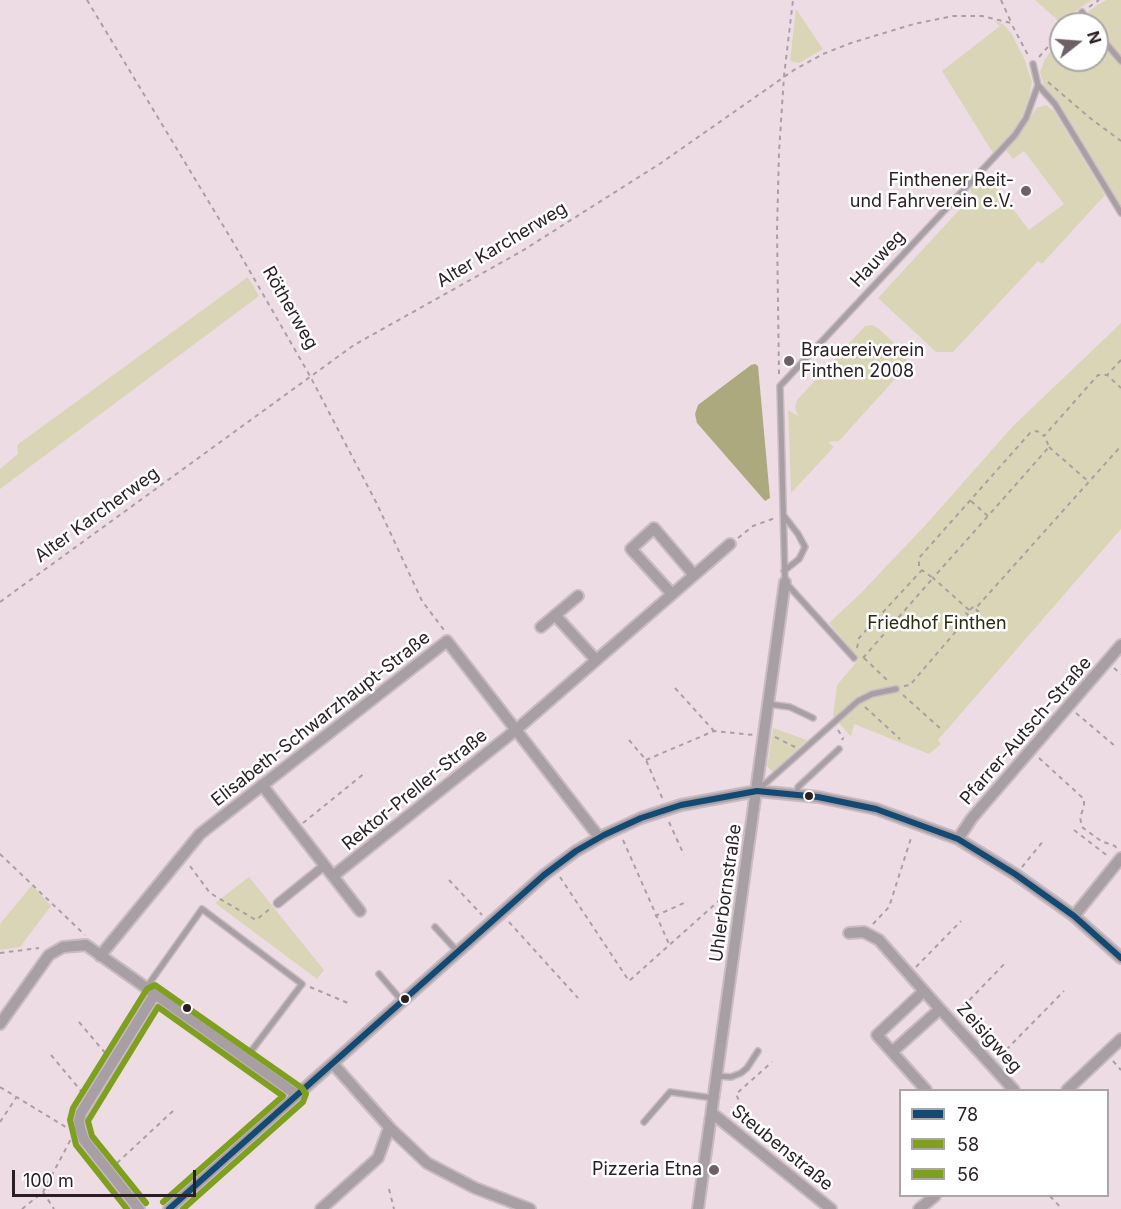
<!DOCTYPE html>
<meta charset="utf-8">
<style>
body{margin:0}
#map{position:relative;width:1121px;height:1209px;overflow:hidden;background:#eedce4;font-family:Inter,sans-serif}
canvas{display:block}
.legend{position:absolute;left:899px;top:1089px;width:210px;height:108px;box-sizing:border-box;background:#fff;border:2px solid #aaa5a7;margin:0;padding:8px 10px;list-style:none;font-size:18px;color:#2a1e24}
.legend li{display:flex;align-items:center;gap:12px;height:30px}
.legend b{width:30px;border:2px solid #aaa5a7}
.north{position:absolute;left:1049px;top:12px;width:60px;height:60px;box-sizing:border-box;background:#fff;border:2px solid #aaa5a7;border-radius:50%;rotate:73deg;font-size:16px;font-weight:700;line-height:24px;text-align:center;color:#2a1e24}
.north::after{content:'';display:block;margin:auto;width:21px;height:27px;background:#6f6067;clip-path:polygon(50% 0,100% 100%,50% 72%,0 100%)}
.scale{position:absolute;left:12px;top:1170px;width:184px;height:27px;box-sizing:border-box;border:3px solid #2a1e24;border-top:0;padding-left:8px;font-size:18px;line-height:21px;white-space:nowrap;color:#2a1e24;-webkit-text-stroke:4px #fff;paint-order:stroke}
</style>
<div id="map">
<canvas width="1121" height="1209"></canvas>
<ul class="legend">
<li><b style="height:8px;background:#124a73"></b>78</li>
<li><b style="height:8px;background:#7fa01f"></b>58</li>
<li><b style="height:8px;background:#7fa01f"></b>56</li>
</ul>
<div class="north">N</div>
<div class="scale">100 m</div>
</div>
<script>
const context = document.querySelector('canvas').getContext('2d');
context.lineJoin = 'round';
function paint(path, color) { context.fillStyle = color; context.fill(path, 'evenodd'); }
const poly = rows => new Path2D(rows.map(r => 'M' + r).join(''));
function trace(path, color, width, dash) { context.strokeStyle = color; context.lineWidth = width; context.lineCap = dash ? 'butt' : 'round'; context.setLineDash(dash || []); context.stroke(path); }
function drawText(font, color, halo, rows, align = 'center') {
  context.font = font + ' Inter,sans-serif'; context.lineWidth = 5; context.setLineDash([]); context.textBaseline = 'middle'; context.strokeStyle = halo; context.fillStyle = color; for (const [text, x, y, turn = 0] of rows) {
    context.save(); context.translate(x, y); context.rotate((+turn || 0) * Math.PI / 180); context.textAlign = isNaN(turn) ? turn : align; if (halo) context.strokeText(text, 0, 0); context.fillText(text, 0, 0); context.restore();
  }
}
paint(poly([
 [1035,0,1092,0,1074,12,1062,24],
 [1107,0,1121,0,1121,206,1060,104,1044,85,1040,73,1044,61,1061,36,1061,60,1097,60,1097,24,1074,24,1097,5],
 [796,9,823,49,799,63,790,61],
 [993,20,1003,24,1011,33,1024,58,1032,82,1029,98,1022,116,1011,134,993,153,942,71,1000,26],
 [1046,105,1054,111,1105,195,1042,264,1038,261,953,352,936,352,878,298,973,195,970,190,974,185,989,178,1029,230,1064,204,1024,151,1013,159,1006,150,1023,130,1036,108],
 [248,277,259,296,0,489,0,469,18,454,17,445],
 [1121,323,1121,529,938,740,941,744,929,754,854,724,851,737,833,716,837,685,859,659,829,623,862,592,930,520,1013,426],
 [872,325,878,328,906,354,907,362,905,368,839,441,828,442,834,447,791,493,788,410,798,416,795,408,797,400,865,326],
 [773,728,807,740,773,772,767,766],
 [249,877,324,970,317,979,215,903],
 [32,885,51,906,20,947,0,950,0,924]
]), '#dbd5b7');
paint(poly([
 [755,364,758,366,770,498,765,501,697,423,695,414,698,405,751,365]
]), '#aca97f');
const service = poly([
 [1082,12,1090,24],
 [1097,33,1121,61],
 [1038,85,1055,104,1121,213],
 [784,516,798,534,805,547,799,559,784,571],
 [854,658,785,582,780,386,1015,135,1026,118,1038,85,1033,64],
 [768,704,790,707,813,718],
 [758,790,858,701,872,694,896,689],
 [797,795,798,787,839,749],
 [435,927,457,951],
 [379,974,402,1001],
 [146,988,202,909,302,984,246,1058],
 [717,1076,731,1077,741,1073,747,1068,758,1051],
 [644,1122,670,1092,713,1098]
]);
const pedestrian = poly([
 [278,903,325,865]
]);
const minor = poly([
 [672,594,631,549,654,528,694,575],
 [555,615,596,660],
 [541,627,578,596],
 [262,785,360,911],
 [958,839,972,818,1121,645],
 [333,876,517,729,730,544],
 [1074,916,1121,858],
 [849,933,864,932,879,940,924,991],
 [100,956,200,834,447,641,599,837],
 [940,1009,1014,1090],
 [0,1024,49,955,63,947,86,945,297,1095],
 [892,1052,940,1009,924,991,877,1035,892,1052,926,1090],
 [334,1065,391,1129,427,1163,475,1188,530,1209],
 [1067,1090,1121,1039],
 [712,1113,831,1209],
 [139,1209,84,1140,80,1128,79,1121,81,1113,155,994],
 [169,1209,544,875,576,851,604,835,641,818,681,805,757,791,818,797,876,809,958,839,1015,874,1074,916,1121,958],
 [321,1209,378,1158,389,1128],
 [698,1209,785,582],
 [919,1209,935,1196]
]);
trace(service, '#c9bbc1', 8);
trace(pedestrian, '#c9bbc1', 11);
trace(minor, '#c9bbc1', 14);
trace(poly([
 [87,0,233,242,310,376,377,504,422,601,444,630],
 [1001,0,1011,22],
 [1089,7,1099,0],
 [1068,24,1075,18],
 [1039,57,1061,32],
 [1048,82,1090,118,1121,141],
 [1121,360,1107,375,1121,388],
 [779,374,777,231,779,152,784,76,793,0],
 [1049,447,1089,482],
 [971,501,988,516,1049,447,1045,437],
 [738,538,753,526,775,518],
 [0,602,354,345,522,251,661,163,794,70,823,54,851,43,914,24,953,16,982,16,1011,23,1029,57],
 [969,610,933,578,988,516],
 [969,616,966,613,973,607,974,608],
 [857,648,859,638,922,570,919,566,919,558,1030,433,1037,431,1044,436,1098,375,1107,375],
 [863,658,933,578,922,570],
 [864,658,888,681],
 [1114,668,1121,674],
 [904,686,910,685,969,616,972,618,978,611,975,609,1121,446],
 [675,688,714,731],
 [903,695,941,729],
 [865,707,900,739],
 [1076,713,1115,746],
 [838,730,843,738,842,740],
 [775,737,795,747],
 [629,740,646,760,663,800],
 [1039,758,1084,799,1084,807,1080,817,1082,827,1101,841,1115,846,1117,849],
 [646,760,714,731,754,735],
 [669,822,684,855],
 [303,823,366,772],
 [1074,830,1109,857],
 [623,840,669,944],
 [0,854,85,935],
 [190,866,210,893,256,920,271,908],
 [1022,867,1044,840],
 [560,877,629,981,731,890],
 [449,880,482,915],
 [655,916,684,903],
 [509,922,578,998],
 [873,924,889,907,912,835],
 [0,953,39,948],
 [916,967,961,921],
 [310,987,348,1003],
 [957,1013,1007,961],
 [79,1022,106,1054],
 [51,1055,82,1092],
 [1000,1056,1064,991],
 [1113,1061,1121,1070],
 [0,1087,69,1129],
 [742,1108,736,1094,772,1062],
 [0,1122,16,1098],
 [117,1163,174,1110],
 [389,1189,394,1209],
 [43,1192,54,1209],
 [1050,1196,1062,1209],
 [22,1209,43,1192,71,1139]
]), '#a8a0a3', 2, [4.5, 4.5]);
trace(service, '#a79fa3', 5);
trace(pedestrian, '#a79fa3', 8);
trace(minor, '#a79fa3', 10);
trace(poly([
 [169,1209,544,875,576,851,604,835,641,818,681,805,757,791,818,797,876,809,958,839,1015,874,1074,916,1121,958]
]), '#124a73', 6);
trace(poly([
 [146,1203,92,1136,88,1121,158,1007,283,1096,163,1202]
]), '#7fa01f', 6);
trace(poly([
 [127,1209,76,1145,70,1120,73,1108,147,989,155,985,302,1088,306,1094,303,1102,183,1209]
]), '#7fa01f', 6);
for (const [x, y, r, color] of [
 [1026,191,6,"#6f6067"],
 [789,361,6,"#6f6067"],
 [809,796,5,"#2a1e24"],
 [405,999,5,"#2a1e24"],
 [187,1008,5,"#2a1e24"],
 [714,1170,6,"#6f6067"]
]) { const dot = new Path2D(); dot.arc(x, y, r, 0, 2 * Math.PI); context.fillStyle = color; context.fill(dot); trace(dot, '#fff', 2); }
drawText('18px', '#2a1e24', '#fff', [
 ["Finthener Reit-",1014,181],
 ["und Fahrverein e.V.",1014,202],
 ["Brauereiverein",801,351,"left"],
 ["Finthen 2008",801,372,"left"],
 ["Pizzeria Etna",702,1170]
], 'right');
drawText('18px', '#2a1e24', '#fff', [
 ["Alter Karcherweg",502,245,-31],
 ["Hauweg",878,259,-47],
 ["Rötherweg",290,308,60],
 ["Alter Karcherweg",97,515,-36],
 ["Elisabeth-Schwarzhaupt-Straße",321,719,-38],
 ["Pfarrer-Autsch-Straße",1026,731,-49],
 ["Rektor-Preller-Straße",415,790,-39],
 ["Uhlerbornstraße",726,893,-82],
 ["Zeisigweg",989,1038,48],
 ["Steubenstraße",782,1148,39]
]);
drawText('18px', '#2b2c0f', '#fff', [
 ["Friedhof Finthen",937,624]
]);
</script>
